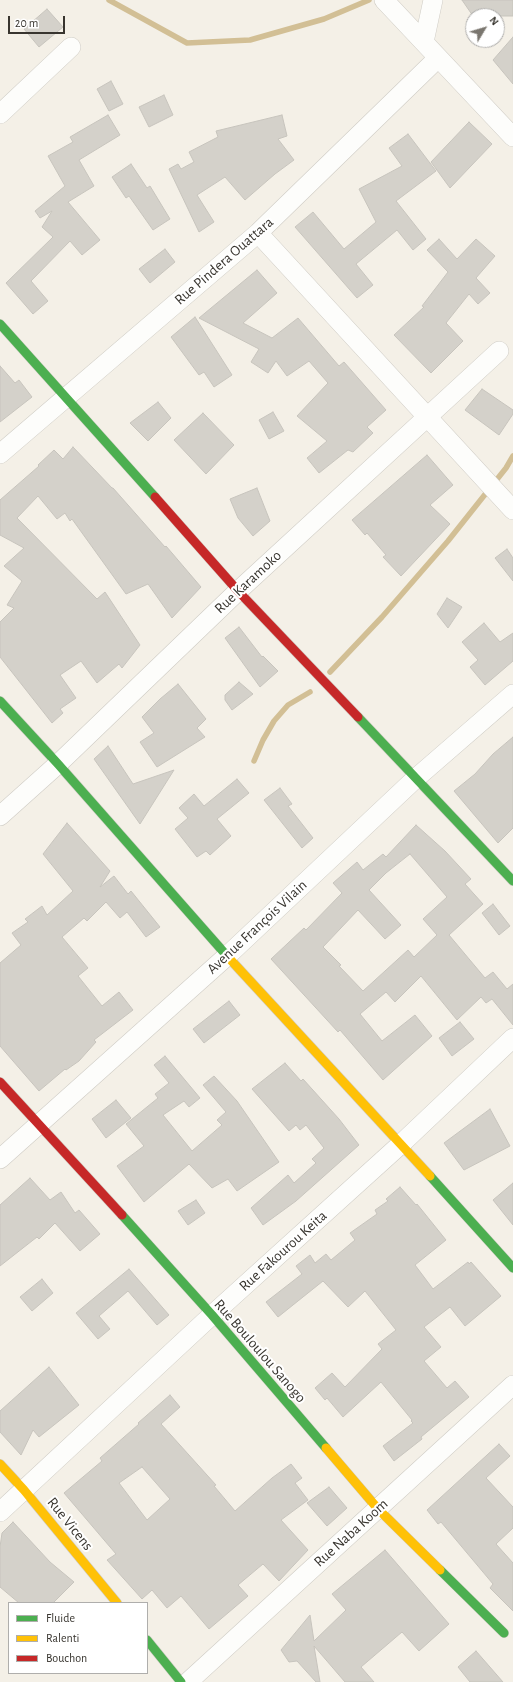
<!DOCTYPE html>
<meta charset="utf-8">
<style>
body{margin:0}
#map{position:relative;width:513px;height:1682px;overflow:hidden;background:#f4f0e7;font-family:"Alegreya Sans",sans-serif}
canvas{display:block}
.legend{position:absolute;left:8px;top:1602px;width:140px;height:72px;box-sizing:border-box;background:#fff;border:1px solid #afaeac;margin:0;padding:5px 7px;list-style:none;font-size:12px;color:#38352f}
.legend li{display:flex;align-items:center;gap:8px;height:20px}
.legend b{width:20px;border:1px solid #afaeac}
.north{position:absolute;left:465px;top:8px;width:40px;height:40px;box-sizing:border-box;background:#fff;border:1px solid #afaeac;border-radius:50%;rotate:52deg;font-size:11px;font-weight:700;line-height:16px;text-align:center;color:#38352f}
.north::after{content:'';display:block;margin:auto;width:14px;height:18px;background:#7a766f;clip-path:polygon(50% 0,100% 100%,50% 72%,0 100%)}
.scale{position:absolute;left:8px;top:16px;width:57px;height:18px;box-sizing:border-box;border:2px solid #38352f;border-top:0;padding-left:5px;font-size:12px;line-height:14px;white-space:nowrap;color:#38352f;-webkit-text-stroke:3px #fff;paint-order:stroke}
</style>
<div id="map">
<canvas width="513" height="1682"></canvas>
<ul class="legend">
<li><b style="height:5px;background:#4caf50"></b>Fluide</li>
<li><b style="height:5px;background:#ffc107"></b>Ralenti</li>
<li><b style="height:5px;background:#c62828"></b>Bouchon</li>
</ul>
<div class="north">N</div>
<div class="scale">20 m</div>
</div>
<script>
const context = document.querySelector('canvas').getContext('2d');
context.lineJoin = 'round';
const poly = rows => new Path2D(rows.map(r => 'M' + r).join(''));
function trace(path, color, width, dash) { context.strokeStyle = color; context.lineWidth = width; context.lineCap = dash ? 'butt' : 'round'; context.setLineDash(dash || []); context.stroke(path); }
function paint(path, color) { context.fillStyle = color; context.fill(path, 'evenodd'); }
function drawText(font, color, halo, rows, align = 'center') {
  context.font = font + ' "Alegreya Sans",sans-serif'; context.lineWidth = 4; context.setLineDash([]); context.textBaseline = 'middle'; context.strokeStyle = halo; context.fillStyle = color; for (const [text, x, y, turn = 0] of rows) {
    context.save(); context.translate(x, y); context.rotate((+turn || 0) * Math.PI / 180); context.textAlign = isNaN(turn) ? turn : align; if (halo) context.strokeText(text, 0, 0); context.fillText(text, 0, 0); context.restore();
  }
}
trace(poly([
 [109,0,187,43,250,40,324,19,369,0],
 [330,672,382,617,448,541,506,468,513,456],
 [254,761,263,740,274,721,288,705,310,692]
]), '#d2bf95', 5.5);
const building = poly([
 [462,0,513,0,513,16,473,16,462,0],
 [47,9,63,27,39,47,24,29,47,9],
 [513,37,513,84,493,60,513,37],
 [111,81,123,104,109,111,97,89,111,81],
 [164,95,173,115,149,127,139,107,164,95],
 [108,115,120,135,79,160,94,186,68,202,100,240,82,255,70,241,31,281,48,301,33,314,6,283,53,237,42,227,52,211,40,218,35,211,65,186,48,156,73,142,70,137,108,115],
 [282,115,287,136,278,139,294,160,275,174,245,200,225,177,197,195,214,222,199,232,169,169,178,164,181,169,194,162,189,152,218,137,216,131,282,115],
 [469,122,492,144,450,188,431,162,469,122],
 [408,134,436,171,396,201,426,239,413,250,397,230,356,264,373,285,357,298,295,227,313,212,344,249,376,222,359,189,402,166,389,148,408,134],
 [131,164,147,188,150,186,170,219,153,230,129,196,126,198,112,177,131,164],
 [439,239,457,259,476,239,495,256,476,278,490,293,478,304,469,294,446,323,463,341,431,373,394,335,424,307,422,306,448,272,427,250,439,239],
 [165,249,175,262,150,283,139,269,165,249],
 [257,270,277,293,243,323,272,338,298,318,339,366,344,362,386,410,367,427,373,433,353,452,348,450,319,473,307,458,327,441,297,416,328,383,309,361,287,376,276,361,268,373,251,362,259,349,199,318,257,270],
 [195,317,232,375,214,387,204,372,199,375,171,337,195,317],
 [0,366,15,383,19,380,32,397,0,422,0,366],
 [482,389,513,410,513,414,499,435,465,410,482,389],
 [158,402,171,418,148,441,130,423,158,402],
 [273,412,284,431,269,439,259,420,273,412],
 [203,413,234,445,206,474,174,440,203,413],
 [73,447,112,488,113,488,165,547,166,546,201,587,172,618,148,584,126,594,72,519,70,521,65,513,57,519,38,496,17,518,97,599,105,592,140,645,122,668,119,664,97,683,81,661,60,675,76,698,60,709,63,713,52,723,0,657,0,622,14,608,7,605,22,581,4,566,24,548,0,535,0,500,39,466,38,465,54,450,63,459,73,447],
 [427,455,453,485,430,505,450,524,401,576,383,557,386,555,367,533,365,535,352,520,427,455],
 [257,488,270,521,253,536,238,518,230,499,257,488],
 [507,549,513,558,513,581,495,558,507,549],
 [447,598,462,607,448,628,437,614,447,598],
 [484,623,500,642,513,633,513,661,485,685,470,667,478,660,462,642,484,623],
 [239,627,262,657,263,656,278,671,260,687,225,638,239,627],
 [239,682,253,694,232,710,225,700,225,695,239,682],
 [178,684,206,719,197,728,205,737,157,767,140,742,154,733,142,717,160,699,178,684],
 [513,737,513,828,498,843,454,791,475,774,493,754,513,737],
 [108,746,133,784,174,770,140,824,94,759,108,746],
 [237,779,249,793,217,819,231,836,210,855,206,851,197,857,175,829,188,818,179,808,194,794,204,806,237,779],
 [280,788,292,804,288,806,313,838,302,848,264,800,280,788],
 [67,823,110,871,100,887,114,876,128,894,131,891,160,927,146,937,127,912,120,918,106,902,87,921,84,918,62,937,88,968,78,976,102,1006,119,992,133,1010,94,1040,96,1042,79,1061,66,1070,65,1069,39,1091,0,1046,0,963,21,945,12,933,28,922,25,919,42,906,47,915,73,891,43,854,67,823],
 [416,825,445,851,471,879,465,884,483,904,449,935,485,978,493,972,507,989,513,984,513,1025,492,999,486,1003,481,997,457,1020,421,976,395,1002,386,992,360,1014,382,1041,415,1015,432,1036,383,1080,340,1030,338,1032,271,959,304,928,306,930,342,893,333,883,357,862,363,870,383,854,386,857,416,825],
 [410,854,447,897,423,919,437,935,414,957,408,950,363,991,339,966,341,965,323,947,358,910,385,939,401,925,369,890,386,873,410,854],
 [493,904,510,926,499,935,482,913,493,904],
 [229,1001,240,1015,204,1043,193,1029,229,1001],
 [460,1022,474,1039,452,1056,439,1038,460,1022],
 [165,1056,200,1098,189,1107,184,1101,163,1115,192,1151,222,1125,217,1120,226,1112,203,1085,214,1076,237,1101,279,1162,237,1191,228,1179,212,1188,189,1164,144,1202,117,1166,144,1146,126,1124,158,1098,155,1094,169,1083,154,1065,165,1056],
 [285,1063,301,1081,303,1079,339,1119,359,1145,296,1201,263,1225,251,1208,288,1175,294,1183,316,1163,312,1159,324,1148,306,1125,300,1130,296,1125,289,1131,252,1089,285,1063],
 [116,1100,131,1118,106,1138,92,1119,116,1100],
 [490,1109,510,1146,464,1170,444,1143,490,1109],
 [30,1178,50,1200,61,1192,75,1213,79,1210,100,1234,80,1251,55,1223,39,1239,37,1237,0,1266,0,1205,30,1178],
 [513,1183,513,1225,493,1200,513,1183],
 [400,1187,416,1205,417,1204,446,1240,415,1265,433,1289,468,1262,469,1264,471,1262,501,1296,465,1326,450,1307,424,1327,441,1347,424,1361,447,1388,455,1381,469,1397,421,1437,422,1439,394,1461,383,1446,413,1423,411,1421,412,1420,381,1382,343,1417,327,1398,325,1400,315,1388,332,1373,345,1387,382,1349,378,1344,396,1330,365,1291,348,1307,323,1281,278,1317,266,1302,302,1274,296,1266,310,1255,315,1263,326,1254,331,1260,355,1240,350,1233,377,1214,375,1210,388,1201,386,1199,400,1187],
 [196,1200,205,1213,188,1225,178,1211,196,1200],
 [129,1269,169,1315,157,1325,128,1291,99,1316,110,1329,98,1339,76,1313,129,1269],
 [42,1279,53,1293,32,1311,20,1297,42,1279],
 [49,1367,79,1405,39,1437,33,1430,21,1455,0,1432,0,1411,49,1367],
 [170,1395,180,1407,161,1424,216,1485,214,1486,235,1511,272,1478,291,1464,302,1478,295,1483,308,1500,281,1520,308,1550,279,1581,263,1564,238,1585,248,1596,209,1629,181,1596,167,1608,152,1590,142,1599,107,1560,116,1554,64,1493,102,1461,100,1458,139,1424,138,1423,170,1395],
 [142,1467,170,1499,147,1520,119,1483,142,1467],
 [499,1444,510,1456,486,1478,513,1507,513,1528,496,1544,513,1563,513,1611,490,1588,493,1584,441,1522,438,1524,427,1510,499,1444],
 [329,1487,347,1508,327,1526,307,1503,329,1487],
 [13,1522,50,1562,74,1582,53,1603,19,1603,0,1587,0,1547,2,1533,13,1522],
 [385,1550,449,1624,419,1651,402,1632,361,1667,374,1682,345,1682,314,1646,320,1682,316,1682,297,1661,289,1662,281,1650,310,1615,314,1641,346,1610,332,1594,385,1550],
 [476,1651,503,1682,470,1682,458,1667,476,1651]
]);
paint(building, '#d4d1ca');
trace(building, '#c7c4bd', 1);
const street = poly([
 [384,0,513,137],
 [424,42,433,0],
 [0,114,71,47],
 [258,233,513,510],
 [0,454,258,233,438,58],
 [0,816,58,764,238,591,499,351],
 [0,1159,227,956,415,779,513,694],
 [0,1512,212,1315,401,1144,513,1038],
 [188,1682,513,1385]
]);
const fast = poly([
 [0,324,155,497],
 [0,701,58,764,228,957],
 [358,717,513,881],
 [430,1176,513,1268],
 [122,1215,212,1315,326,1448],
 [440,1570,504,1633],
 [147,1640,181,1682]
]);
const slow = poly([
 [228,957,430,1176],
 [326,1448,378,1509,440,1570],
 [0,1464,24,1490,117,1603]
]);
const jam = poly([
 [155,497,238,591,358,717],
 [0,1082,122,1215]
]);
trace(street, '#cecbc4', 20);
trace(fast, '#cecbc4', 10);
trace(slow, '#cecbc4', 10);
trace(jam, '#cecbc4', 10);
trace(street, '#fdfdfb', 19);
trace(fast, '#4caf50', 9);
trace(slow, '#ffc107', 9);
trace(jam, '#c62828', 9);
drawText('15px', '#38352f', '#fff', [
 ["Rue Pindera Ouattara",224,261,-41],
 ["Rue Karamoko",248,582,-43],
 ["Avenue François Vilain",257,927,-43],
 ["Rue Fakourou Keita",283,1251,-42],
 ["Rue Bouloulou Sanogo",260,1351,49],
 ["Rue Vicens",70,1524,51],
 ["Rue Naba Koom",351,1533,-42]
]);
</script>
